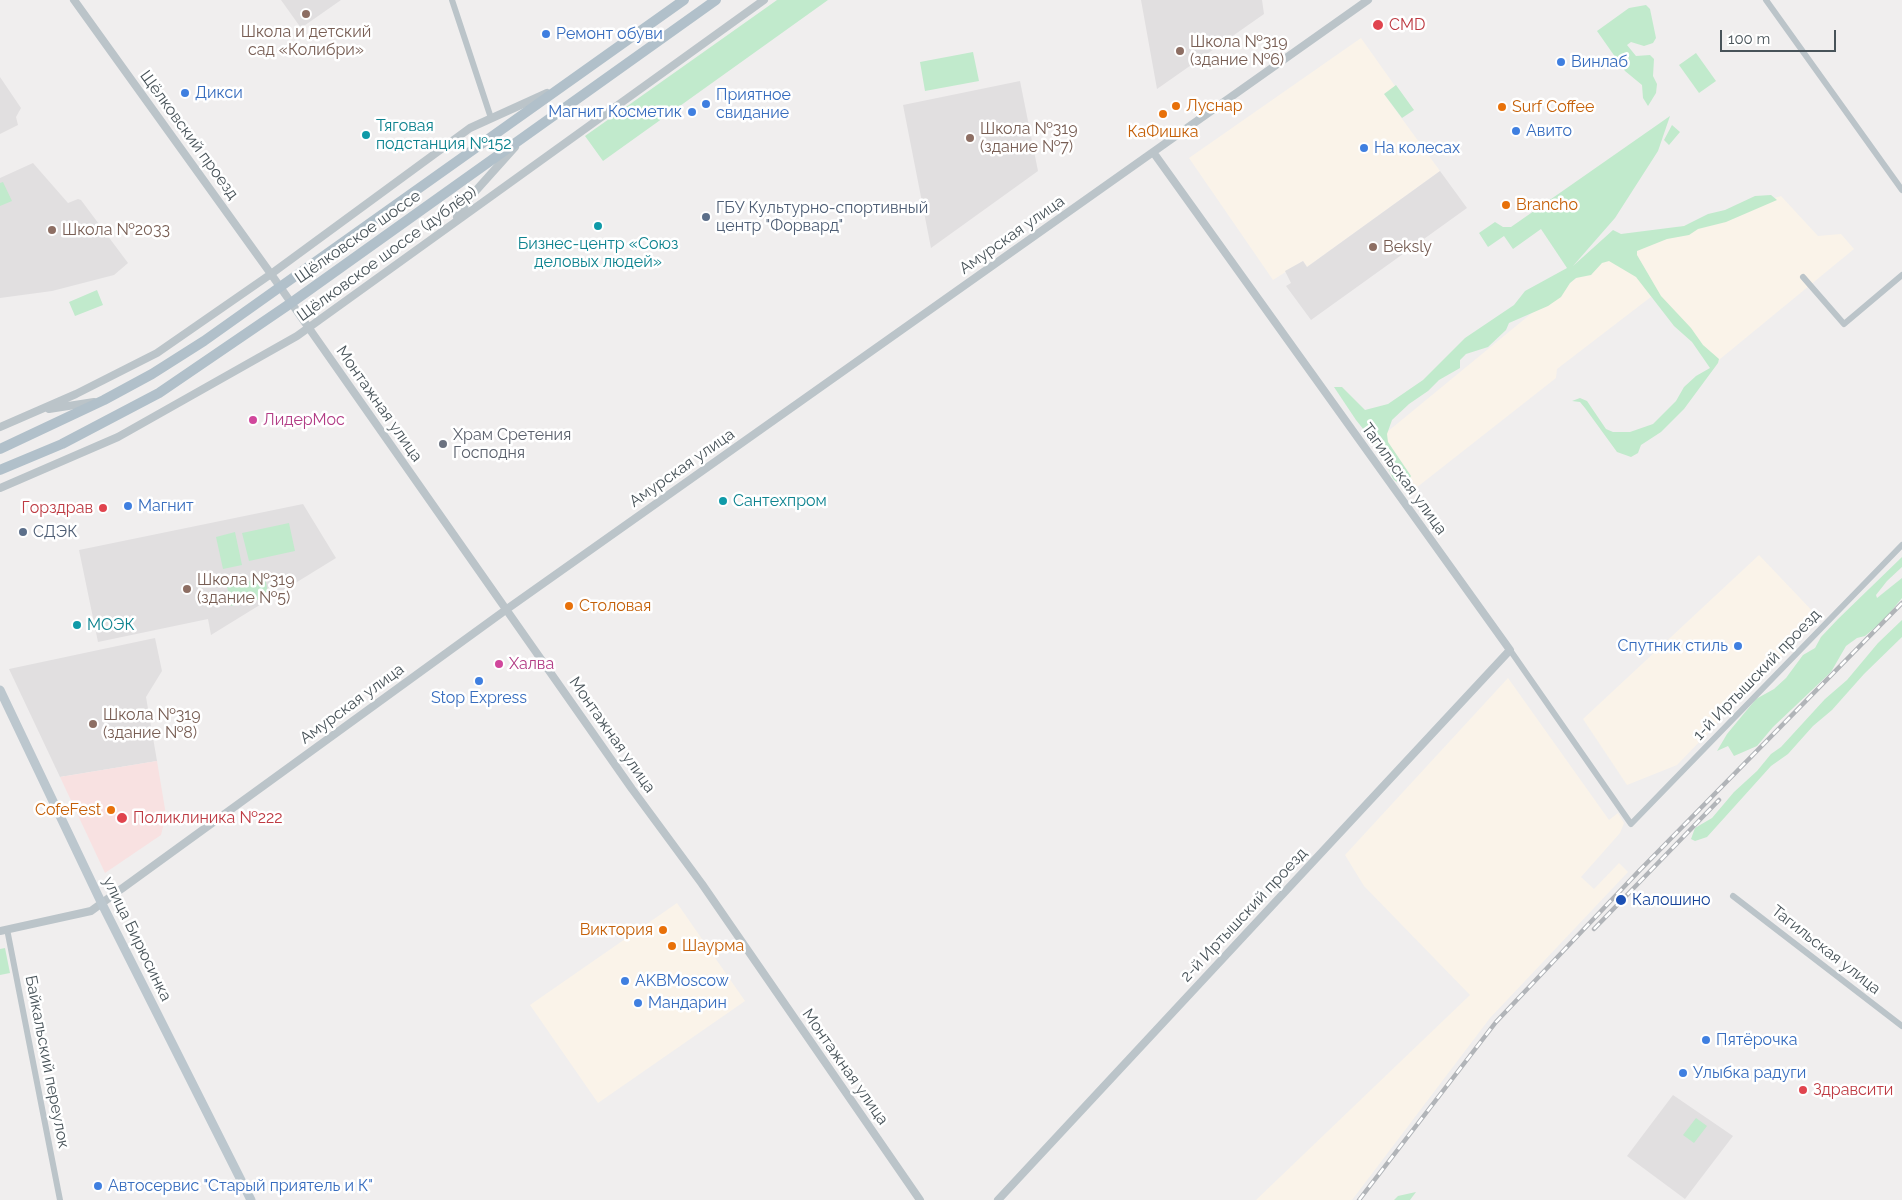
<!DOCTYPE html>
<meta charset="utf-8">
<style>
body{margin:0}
#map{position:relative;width:1902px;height:1200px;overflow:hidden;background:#f0eeee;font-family:Raleway,sans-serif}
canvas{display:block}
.scale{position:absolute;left:1720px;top:30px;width:116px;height:22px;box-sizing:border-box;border:2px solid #485359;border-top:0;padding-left:6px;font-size:15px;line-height:18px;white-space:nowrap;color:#485359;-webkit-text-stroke:4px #fff;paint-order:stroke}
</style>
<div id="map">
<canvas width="1902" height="1200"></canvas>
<div class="scale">100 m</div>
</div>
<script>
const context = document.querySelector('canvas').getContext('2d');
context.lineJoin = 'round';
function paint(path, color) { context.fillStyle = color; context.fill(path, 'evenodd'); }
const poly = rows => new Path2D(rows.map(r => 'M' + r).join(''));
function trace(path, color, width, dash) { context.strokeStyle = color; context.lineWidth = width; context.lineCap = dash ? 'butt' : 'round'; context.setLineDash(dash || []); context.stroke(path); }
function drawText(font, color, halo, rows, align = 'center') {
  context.font = font + ' Raleway,sans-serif'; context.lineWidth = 5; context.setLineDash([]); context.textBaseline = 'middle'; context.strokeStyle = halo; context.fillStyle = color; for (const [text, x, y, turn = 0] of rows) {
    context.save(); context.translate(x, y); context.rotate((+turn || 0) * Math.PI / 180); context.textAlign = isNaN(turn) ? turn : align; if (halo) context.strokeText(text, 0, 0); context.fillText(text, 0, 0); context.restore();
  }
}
paint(poly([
 [1361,38,1395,86,1384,94,1440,171,1307,267,1303,261,1273,280,1189,158],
 [1781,196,1818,236,1841,234,1854,249,1714,364,1656,293,1557,369,1556,378,1416,488,1381,437,1527,317,1617,246],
 [1759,555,1819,618,1677,765,1627,785,1583,719],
 [1508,678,1609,820,1618,813,1624,823,1620,833,1581,877,1594,889,1619,863,1628,872,1490,1018,1352,1200,1256,1200,1470,995,1364,886,1345,855],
 [677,903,745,1001,598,1103,530,1005]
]), '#faf3e9');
paint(poly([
 [281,0,341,0,301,28],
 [1141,0,1262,0,1264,14,1157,89],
 [0,77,21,108,16,117,18,125,0,134],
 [1020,81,1038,171,931,248,903,105],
 [33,163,68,203,78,199,81,200,128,263,114,275,52,291,0,298,0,178],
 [1440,171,1467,208,1311,320,1286,286,1291,283,1285,271,1303,261,1307,267],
 [303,504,336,558,211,635,208,619,98,642,79,550],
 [155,638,162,671,146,697,157,761,60,777,9,669],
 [1673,1095,1733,1136,1685,1199,1627,1156]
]), '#e1dfe0');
paint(poly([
 [157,761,166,815,161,835,105,873,60,777]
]), '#f8e1e1');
paint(poly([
 [777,0,828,0,603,161,585,136],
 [1646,5,1650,9,1656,38,1653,43,1644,46,1631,42,1627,45,1636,56,1650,55,1654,59,1653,76,1657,84,1656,93,1648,106,1643,98,1642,85,1625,71,1597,31,1629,8],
 [973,52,979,81,925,91,920,62],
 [1696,53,1716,81,1699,93,1679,65],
 [1396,85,1414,110,1402,118,1384,94],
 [1670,116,1658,151,1615,218,1573,266,1613,230,1621,234,1684,226,1708,214,1725,210,1755,196,1771,195,1777,200,1726,222,1698,229,1689,235,1667,239,1637,251,1637,255,1661,296,1691,328,1703,345,1719,359,1718,363,1684,409,1661,432,1641,445,1638,453,1631,457,1617,452,1585,408,1580,402,1572,401,1580,398,1587,401,1606,429,1613,432,1630,432,1653,424,1676,401,1684,387,1696,376,1710,368,1692,342,1674,326,1636,277,1609,261,1602,263,1591,275,1576,278,1570,283,1561,297,1548,306,1509,323,1506,330,1488,347,1466,354,1460,360,1460,368,1439,380,1428,391,1409,404,1392,420,1387,434,1388,442,1411,476,1407,483,1399,484,1393,479,1380,450,1356,420,1334,387,1342,387,1365,410,1388,404,1423,380,1465,338,1514,305,1525,291,1567,268,1541,229,1513,249,1504,236,1488,247,1479,233,1495,222,1503,227,1511,227],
 [1672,125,1680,132,1669,145,1664,140],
 [3,182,12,201,0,206,0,183],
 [97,290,103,305,75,316,69,302],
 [289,523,295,551,249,561,242,533],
 [235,532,242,565,223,569,216,537],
 [1902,557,1902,567,1887,581,1876,595,1877,598,1902,578,1902,598,1884,620,1865,636,1857,638,1846,646,1831,672,1773,727,1757,746,1734,756,1728,746,1717,751,1727,734,1756,699,1774,689,1786,678,1803,655,1815,648,1821,637,1838,619],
 [265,578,269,597,231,606,227,586],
 [1902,620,1902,637,1864,674,1832,710,1813,726,1788,754,1771,766,1707,837,1695,841,1691,839,1695,828,1712,818,1734,792,1757,771,1771,754,1781,747,1825,699,1847,680,1878,643],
 [5,948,10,973,0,975,0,949],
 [1696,1118,1707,1126,1694,1143,1683,1135],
 [1416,1192,1410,1200,1394,1200,1398,1196]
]), '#c1eacc');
trace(poly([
 [452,0,491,118],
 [1766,0,1902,190],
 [1803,277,1844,324,1902,275],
 [1510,650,1631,824,1902,545],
 [1733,896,1902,1026],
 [7,929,60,1200]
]), '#bbc4c9', 6);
trace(poly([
 [74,0,271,274,632,789,702,884,920,1200],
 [457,217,472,195,515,147],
 [49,409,94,402],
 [0,427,76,394,157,353,271,274,470,128,547,93],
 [0,488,118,437,297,336,764,0],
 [0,931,91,911,507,609,1368,0],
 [998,1200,1510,650,1153,152]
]), '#bbc4c9', 8);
trace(poly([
 [0,690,102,904,251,1200]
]), '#bcc7ce', 9);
trace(poly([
 [0,449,104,400,152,374,204,341,684,0],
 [0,470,62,444,159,393,291,303,716,0]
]), '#b1c0ca', 10);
const rail = poly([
 [1594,929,1719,800],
 [1359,1200,1496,1022,1638,872,1902,603]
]);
trace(rail, '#b1b4b8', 4.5);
trace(rail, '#fff', 2.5, [8]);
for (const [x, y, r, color] of [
 [306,14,5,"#8d6e63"],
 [1378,25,6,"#e0444e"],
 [546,34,5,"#3f7fe0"],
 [1180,51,5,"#8d6e63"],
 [1561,62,5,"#3f7fe0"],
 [185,93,5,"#3f7fe0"],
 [706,104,5,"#3f7fe0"],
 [1176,106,5,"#e8710a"],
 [1502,107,5,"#e8710a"],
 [692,112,5,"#3f7fe0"],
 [1163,114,5,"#e8710a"],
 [1516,131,5,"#3f7fe0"],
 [366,135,5,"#0f9aa8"],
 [970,138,5,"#8d6e63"],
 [1364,148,5,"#3f7fe0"],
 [1506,205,5,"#e8710a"],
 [706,217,5,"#5c6f8a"],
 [598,226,5,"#0f9aa8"],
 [52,230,5,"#8d6e63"],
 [1373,247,5,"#8d6e63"],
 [253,420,5,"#d1479c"],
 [443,444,5,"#6b7280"],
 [723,501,5,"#0f9aa8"],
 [128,506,5,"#3f7fe0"],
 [103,508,5,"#e0444e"],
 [23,532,5,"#5c6f8a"],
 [187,589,5,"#8d6e63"],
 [569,606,5,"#e8710a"],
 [77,625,5,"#0f9aa8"],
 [1738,646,5,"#3f7fe0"],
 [499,664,5,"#d1479c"],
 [479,681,5,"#3f7fe0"],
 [93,724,5,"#8d6e63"],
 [111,810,5,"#e8710a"],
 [122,818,6,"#e0444e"],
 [1621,900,6,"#1a4fb4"],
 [663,930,5,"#e8710a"],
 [672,946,5,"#e8710a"],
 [625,981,5,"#3f7fe0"],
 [638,1003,5,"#3f7fe0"],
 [1706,1040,5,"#3f7fe0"],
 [1683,1073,5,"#3f7fe0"],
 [1803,1090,5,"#e0444e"],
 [98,1186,5,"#3f7fe0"]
]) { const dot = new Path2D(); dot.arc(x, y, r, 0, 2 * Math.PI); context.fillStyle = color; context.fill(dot); trace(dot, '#fff', 2); }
drawText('16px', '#be3a42', '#fff', [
 ["CMD",1389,25],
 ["Горздрав",93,508,"right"],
 ["Поликлиника №222",133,818],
 ["Здравсити",1813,1090]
], 'left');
drawText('16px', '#785e54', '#fff', [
 ["Школа и детский",306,32,"center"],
 ["сад «Колибри»",306,50,"center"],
 ["Школа №319",1190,42],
 ["(здание №6)",1190,60],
 ["Школа №319",980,129],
 ["(здание №7)",980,147],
 ["Школа №2033",62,230],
 ["Beksly",1383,247],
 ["Школа №319",197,580],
 ["(здание №5)",197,598],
 ["Школа №319",103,715],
 ["(здание №8)",103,733]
], 'left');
drawText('16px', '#366cbe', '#fff', [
 ["Ремонт обуви",556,34],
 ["Винлаб",1571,62],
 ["Дикси",195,93],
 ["Приятное",716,95],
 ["свидание",716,113],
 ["Магнит Косметик",682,112,"right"],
 ["Авито",1526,131],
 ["На колесах",1374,148],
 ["Магнит",138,506],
 ["Спутник стиль",1728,646,"right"],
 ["Stop Express",479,698,"center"],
 ["AKBMoscow",635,981],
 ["Мандарин",648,1003],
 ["Пятёрочка",1716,1040],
 ["Улыбка радуги",1693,1073],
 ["Автосервис \"Старый приятель и К\"",108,1186]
], 'left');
drawText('16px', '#c56008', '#fff', [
 ["Луснар",1186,106],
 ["Surf Coffee",1512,107],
 ["КаФишка",1163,132,"center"],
 ["Brancho",1516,205],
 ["Столовая",579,606],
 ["CofeFest",101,810,"right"],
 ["Виктория",653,930,"right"],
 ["Шаурма",682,946]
], 'left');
drawText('16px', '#0d838f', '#fff', [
 ["Тяговая",376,126],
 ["подстанция №152",376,144],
 ["Бизнес-центр «Союз",598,244,"center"],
 ["деловых людей»",598,262,"center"],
 ["Сантехпром",733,501],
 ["МОЭК",87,625]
], 'left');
drawText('16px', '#485359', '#fff', [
 ["Щёлковский проезд",189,135,54],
 ["Амурская улица",1012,235,-35],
 ["Щёлковское шоссе",358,237,-35],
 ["Щёлковское шоссе (дублёр)",387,254,-36],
 ["Монтажная улица",379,404,55],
 ["Амурская улица",682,468,-35],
 ["Тагильская улица",1404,479,54],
 ["1-й Иртышский проезд",1757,675,-46],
 ["Амурская улица",352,704,-36],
 ["Монтажная улица",612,735,55],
 ["2-й Иртышский проезд",1244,915,-47],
 ["улица Бирюсинка",137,939,64],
 ["Тагильская улица",1826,950,38],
 ["Байкальский переулок",47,1062,79],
 ["Монтажная улица",845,1067,55]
]);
drawText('16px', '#4e5e75', '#fff', [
 ["ГБУ Культурно-спортивный",716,208],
 ["центр \"Форвард\"",716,226],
 ["СДЭК",33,532]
], 'left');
drawText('16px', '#b23c85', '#fff', [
 ["ЛидерМос",263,420],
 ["Халва",509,664]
], 'left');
drawText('16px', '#5b616d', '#fff', [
 ["Храм Сретения",453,435],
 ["Господня",453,453]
], 'left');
drawText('16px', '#164399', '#fff', [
 ["Калошино",1632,900]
], 'left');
</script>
